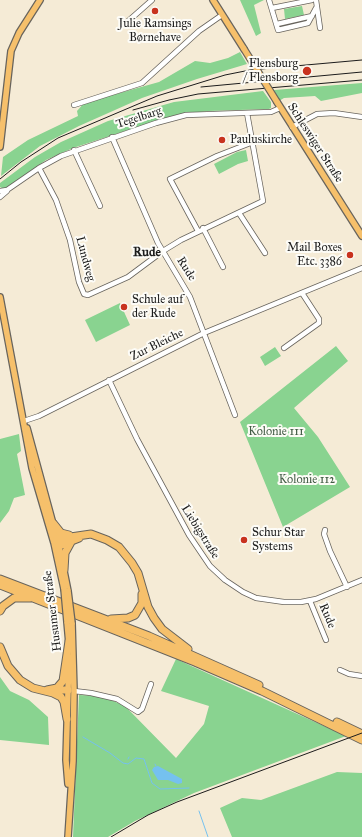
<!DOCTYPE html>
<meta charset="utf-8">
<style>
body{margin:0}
canvas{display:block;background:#f5ebd6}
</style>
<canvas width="362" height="837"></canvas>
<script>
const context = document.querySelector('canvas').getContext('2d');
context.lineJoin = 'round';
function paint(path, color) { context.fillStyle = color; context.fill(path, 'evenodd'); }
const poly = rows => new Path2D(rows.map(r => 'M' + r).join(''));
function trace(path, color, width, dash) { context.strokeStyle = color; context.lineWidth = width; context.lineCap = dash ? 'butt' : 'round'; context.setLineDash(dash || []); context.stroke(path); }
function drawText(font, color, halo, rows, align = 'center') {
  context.font = font + ' "IM FELL Great Primer",serif'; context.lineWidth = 4; context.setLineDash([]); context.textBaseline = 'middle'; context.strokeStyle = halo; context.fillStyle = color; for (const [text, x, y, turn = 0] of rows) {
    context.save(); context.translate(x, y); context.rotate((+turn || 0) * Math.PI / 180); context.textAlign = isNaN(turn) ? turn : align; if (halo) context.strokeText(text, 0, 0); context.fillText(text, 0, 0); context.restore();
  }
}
paint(poly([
 [240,0,264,0,254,5,261,33,256,36],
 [302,6,304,15,285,19,284,9],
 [240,52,247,64,197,79,142,98,79,126,40,146,1,176,3,157,28,140,78,116,77,111,84,103,159,82,195,61,210,63,228,58],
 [362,83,362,93,321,101,315,96,284,98,279,101,274,90],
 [263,91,271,102,271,108,269,109,209,111,184,114,159,120,73,148,46,160,7,188,4,189,0,187,0,183,35,157,61,142,108,121,174,102],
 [246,150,248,161,238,164,219,174,214,164,237,152],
 [120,303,130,325,96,342,85,320],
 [336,346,348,361,294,408,318,437,350,487,283,527,240,422],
 [275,347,281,356,265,366,260,357],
 [19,434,21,451,17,454,25,495,14,498,9,511,0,523,0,439],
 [176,659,346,736,194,793,135,821,108,837,73,837,79,695,102,696,125,706,176,758,204,724,209,706,161,691],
 [0,677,10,691,29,700,48,717,49,745,0,740],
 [337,772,362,773,362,837,232,837,220,808,242,798,261,800]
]), '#89d390');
paint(poly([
 [158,766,182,779,182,783,178,784,168,780,158,780,152,770,154,767]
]), '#75c1ef');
trace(poly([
 [83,737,110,753,123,763,128,764,136,758,144,759,152,783,160,789,189,788],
 [128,759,129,757],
 [155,764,156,766],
 [199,811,208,837]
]), '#75c1ef', 1);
const minor = poly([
 [269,0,278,30,308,23,316,8],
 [316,0,320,28],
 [272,8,312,0],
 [126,23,152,0],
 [277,24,312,16],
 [74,105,142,83,199,31,222,15],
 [292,127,317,114,334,113,362,117],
 [112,137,158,243,190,297,235,415],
 [74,150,100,206],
 [39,168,56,200,70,240,79,282,84,294,88,295,128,277,163,251,181,240,263,201,247,113],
 [0,191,7,190,39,168,61,156,156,123,186,115,271,112,280,108],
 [0,197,7,191],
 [239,213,265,253],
 [203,228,223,267],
 [198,231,170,179,217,156,253,142],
 [284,348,319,323,319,319,302,293],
 [109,380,137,439,189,535,210,566,225,580,243,592,256,598,284,602,301,602,316,599,362,580],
 [24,421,39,416,204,333,362,268],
 [325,530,324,534,330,551,347,587],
 [310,601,326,640],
 [340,670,349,674,362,676],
 [74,691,91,693,117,699,138,712,142,709,151,684]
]);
const major = poly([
 [213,0,244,49],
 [277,102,362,236],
 [0,147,11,51,19,33,40,0],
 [0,297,32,468,54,543,64,589],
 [27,428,59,546,68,591],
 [67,622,69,644],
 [68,784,66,760,69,657],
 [68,837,73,761,74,691,72,623]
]);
const highway = poly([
 [53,523,61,533,69,535],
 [57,539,91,534,107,540,119,547,132,563,138,573,148,607,154,618,162,629,188,649],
 [59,546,79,538],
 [64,570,65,553,71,542],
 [0,579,149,636,259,685],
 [0,585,195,662,262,691,362,740],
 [0,611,3,606,14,598,30,598],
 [111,619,128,618,135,615,142,603,142,594],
 [0,647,8,666,20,680,33,688,53,693,61,697,64,702,67,719],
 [47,690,57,688,63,681,69,641],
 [55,690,68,690],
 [337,722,362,734]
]);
trace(minor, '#68645d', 6);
trace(major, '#68645d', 8);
trace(highway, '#68645d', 9);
trace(minor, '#fff', 4.5);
trace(major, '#f6c06b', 5.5);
trace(highway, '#f6c06b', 7);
trace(poly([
 [201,87,362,72],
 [133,110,169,100,198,94,362,80],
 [0,179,21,162,58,138,157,96,225,75,250,70,362,60],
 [111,837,148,815,177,802,362,733]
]), '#1c1c1c', 1);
const majorBridge = poly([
 [244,49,277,102],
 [64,589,67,622],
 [68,591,72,623]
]);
trace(majorBridge, '#68645d', 8, []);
trace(majorBridge, '#f6c06b', 5.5);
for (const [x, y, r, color] of [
 [155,11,4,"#c8321e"],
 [307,71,5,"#c8321e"],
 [222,140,4,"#c8321e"],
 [350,255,4,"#c8321e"],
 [124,307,4,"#c8321e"],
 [244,540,4,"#c8321e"]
]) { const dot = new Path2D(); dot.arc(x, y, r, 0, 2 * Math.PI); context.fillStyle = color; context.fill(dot); trace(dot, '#fdfcf7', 1.5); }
drawText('12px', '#1c1c1c', '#fdfcf7', [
 ["Julie Ramsings",155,24,"center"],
 ["Børnehave",155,38,"center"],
 ["Flensburg",298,64,"right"],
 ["/ Flensborg",298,78,"right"],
 ["Pauluskirche",230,140],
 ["Mail Boxes",342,248,"right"],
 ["Etc. 3386",342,262,"right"],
 ["Schule auf",132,300],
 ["der Rude",132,314],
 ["Schur Star",252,533],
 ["Systems",252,547]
], 'left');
drawText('12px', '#1c1c1c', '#fdfcf7', [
 ["Tegelbarg",139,118,-18],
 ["Schleswiger Straße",315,143,57],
 ["Lundweg",85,259,75],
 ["Rude",186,269,58],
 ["Zur Bleiche",157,345,-26],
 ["Liebigstraße",200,532,58],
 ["Husumer Straße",53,611,-97],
 ["Rude",327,616,67]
]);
drawText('12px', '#425c45', '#fdfcf7', [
 ["Kolonie 111",276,432],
 ["Kolonie 112",307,480]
]);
drawText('bold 13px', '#1c1c1c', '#fdfcf7', [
 ["Rude",147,253]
]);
</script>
